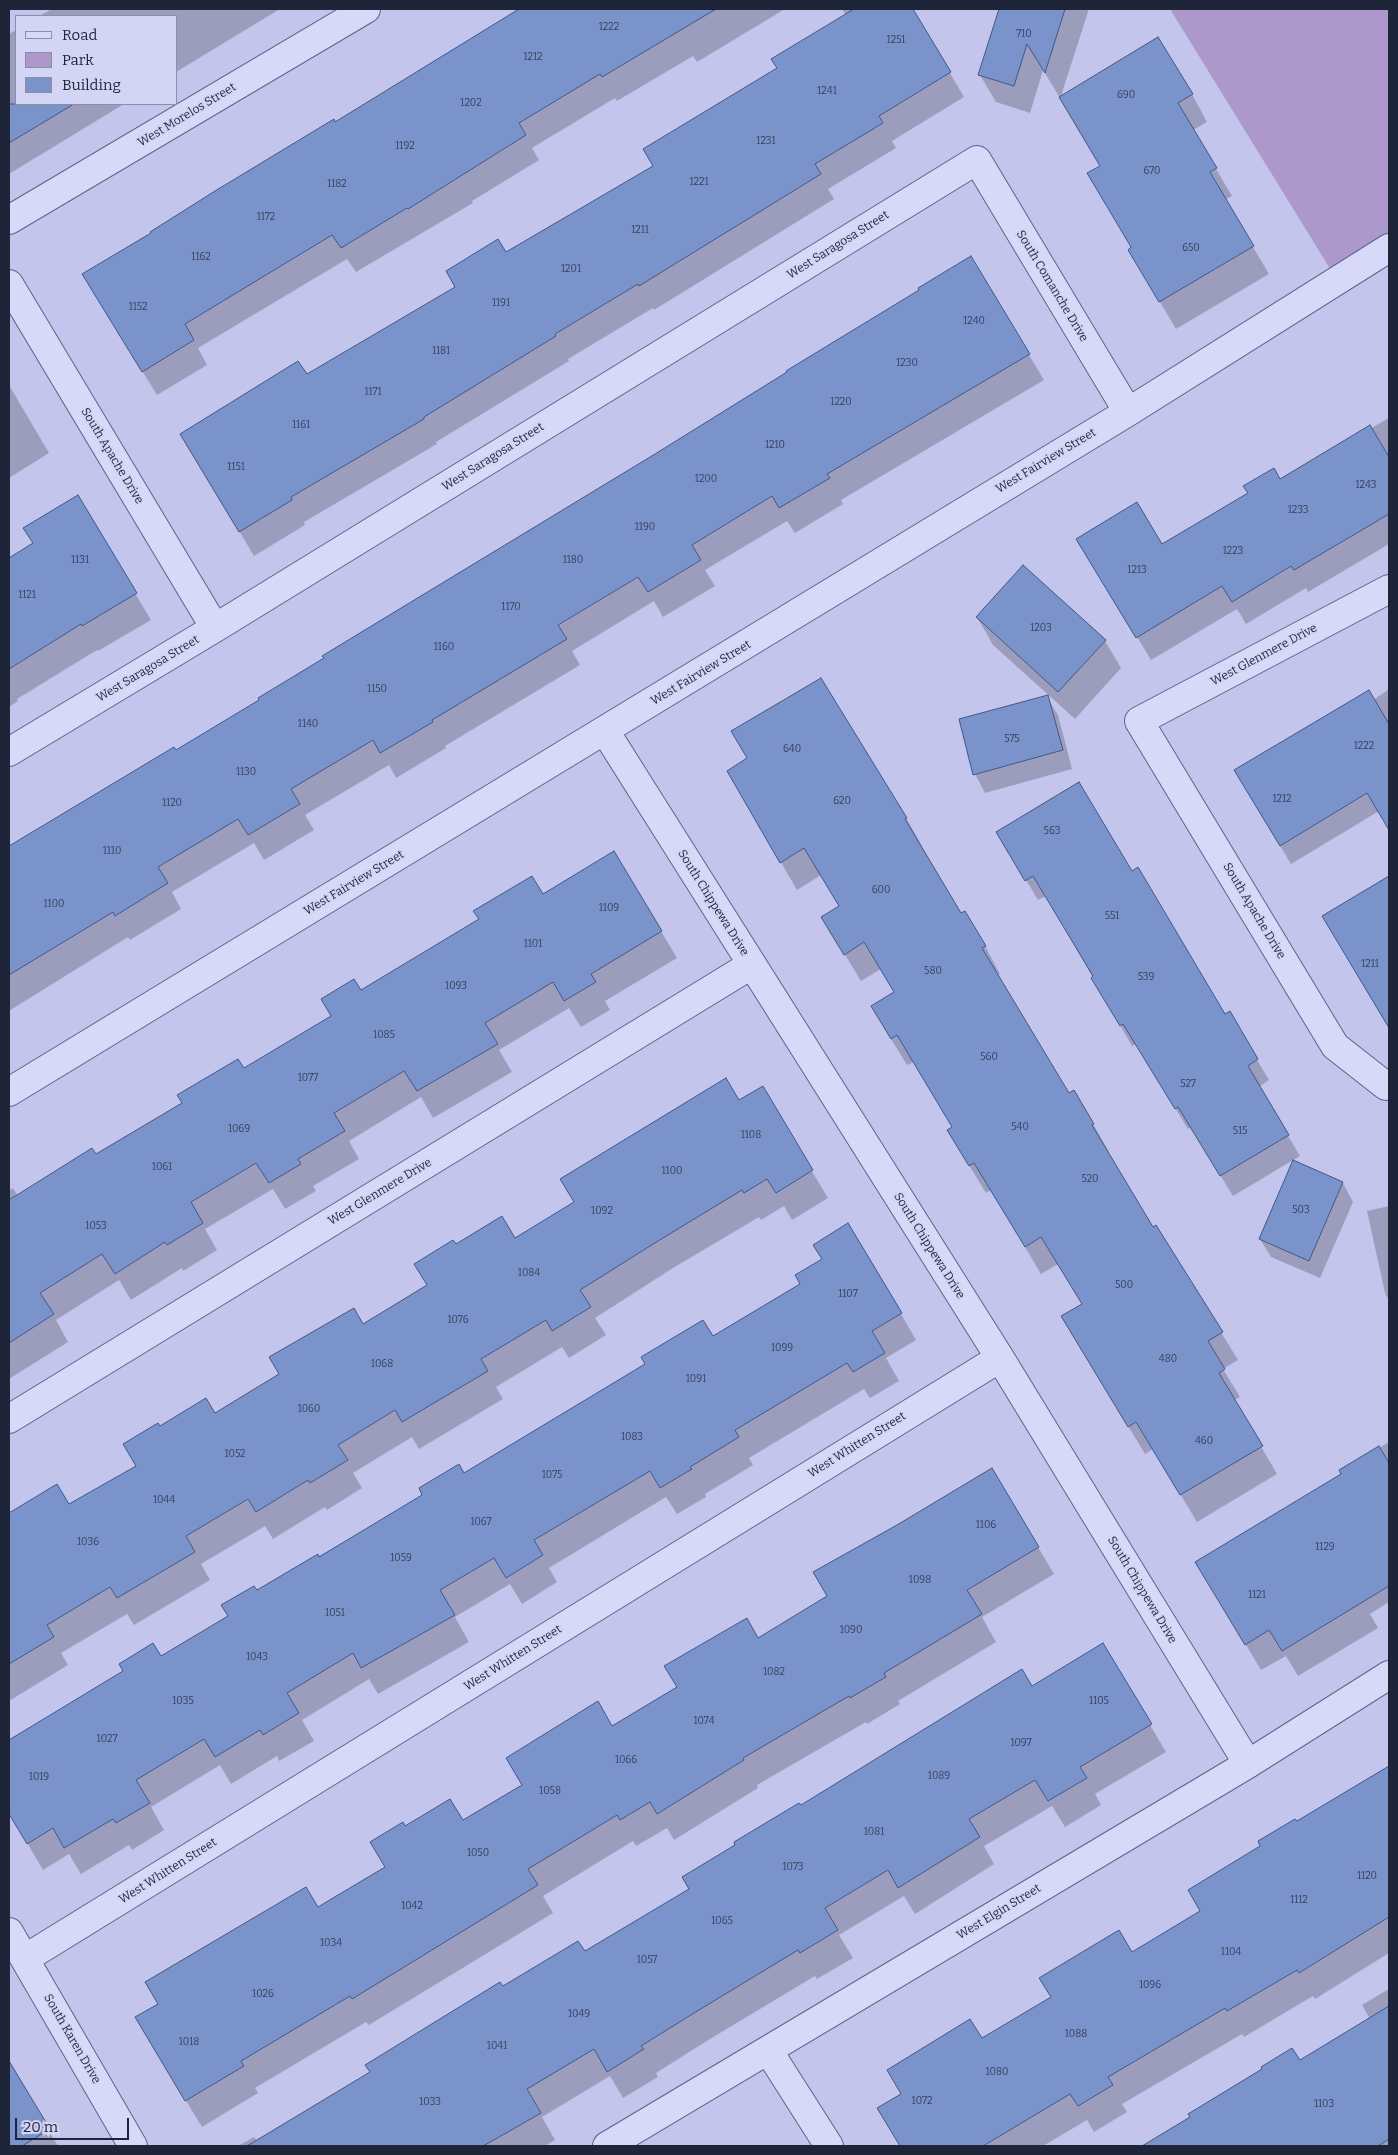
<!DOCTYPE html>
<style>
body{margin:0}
#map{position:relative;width:1398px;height:2155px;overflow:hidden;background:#c4c5ed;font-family:Bitter,serif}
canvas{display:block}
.frame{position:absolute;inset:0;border:10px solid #1f2538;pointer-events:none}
.legend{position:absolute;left:15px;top:15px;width:162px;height:90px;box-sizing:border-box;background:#d4d4f5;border:1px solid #8c8ea9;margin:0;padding:6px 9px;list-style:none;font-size:15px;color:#1f2538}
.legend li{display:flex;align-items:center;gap:10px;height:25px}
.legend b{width:25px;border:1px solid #8c8ea9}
.scale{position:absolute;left:15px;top:2118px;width:114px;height:22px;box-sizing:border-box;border:2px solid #1f2538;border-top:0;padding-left:6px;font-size:15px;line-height:18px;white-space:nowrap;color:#1f2538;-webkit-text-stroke:4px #d4d4f5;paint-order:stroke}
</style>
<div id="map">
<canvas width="1398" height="2155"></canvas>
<div class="frame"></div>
<ul class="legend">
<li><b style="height:6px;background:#d8d8f8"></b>Road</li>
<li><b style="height:14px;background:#ad98cb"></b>Park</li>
<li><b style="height:14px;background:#7b93cb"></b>Building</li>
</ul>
<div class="scale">20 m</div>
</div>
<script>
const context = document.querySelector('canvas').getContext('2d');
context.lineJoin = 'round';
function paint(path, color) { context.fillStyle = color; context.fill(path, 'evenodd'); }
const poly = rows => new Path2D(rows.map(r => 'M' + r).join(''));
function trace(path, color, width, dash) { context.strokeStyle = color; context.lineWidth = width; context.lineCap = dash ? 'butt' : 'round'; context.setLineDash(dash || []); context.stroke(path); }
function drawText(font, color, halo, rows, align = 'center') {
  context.font = font + ' Bitter,serif'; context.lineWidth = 4; context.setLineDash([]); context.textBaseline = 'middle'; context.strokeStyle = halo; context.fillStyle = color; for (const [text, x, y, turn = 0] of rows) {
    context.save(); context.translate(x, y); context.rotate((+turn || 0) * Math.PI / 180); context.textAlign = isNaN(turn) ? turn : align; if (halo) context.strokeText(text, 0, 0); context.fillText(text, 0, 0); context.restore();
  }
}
paint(poly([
 [1170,9,1389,9,1389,248,1337,280]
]), '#ad98cb');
paint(poly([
 [52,9,280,9,176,72,176,16,39,16],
 [521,9,785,9,697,62,693,56,617,101,615,98,532,148,539,160,472,201,473,203,356,272,347,259,198,348,207,365,157,395,98,299,418,73,417,71],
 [842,9,912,9,964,97,892,141,896,148,828,189,834,199,654,310,653,308,568,359,569,361,436,442,437,444,304,522,305,525,254,556,196,458,306,376,457,287,506,254,654,167,846,15],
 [1001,9,1089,9,1061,96,1192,94,1207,122,1193,130,1232,196,1225,200,1269,274,1176,329,1145,277,1101,166,1043,70,1030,113,996,102,980,75],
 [16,30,16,104,124,104,9,174,9,34],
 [971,258,1044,380,841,500,843,504,795,533,787,521,705,570,715,586,663,617,654,601,572,651,580,665,445,746,446,748,396,778,389,765,305,815,314,830,264,860,254,843,172,892,181,909,130,940,128,937,9,1011,9,849,173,749,175,752,921,291],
 [9,385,49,453,9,478],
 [1389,418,1389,544,1308,592,1306,588,1246,624,1237,609,1151,660,1092,562,1162,546],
 [78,497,151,620,98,651,97,650,17,699,18,701,9,707,9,559,34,544],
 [977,617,1105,641,1121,668,1075,719,993,645],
 [1389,689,1389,805,1291,864,1246,789],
 [1047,697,1058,715,1072,769,985,793,975,774],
 [728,771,906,818,922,846,920,847,961,914,985,946,1000,974,997,975,1069,1095,1093,1124,1109,1152,1107,1153,1152,1229,1156,1226,1238,1360,1223,1369,1240,1397,1234,1400,1277,1474,1197,1522,1153,1449,1145,1454,1079,1344,1083,1305,1058,1264,1041,1274,991,1190,986,1193,964,1157,953,1127,914,1062,907,1065,888,1034,895,993,881,969,861,981,839,945,841,907,821,875,797,890],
 [1010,853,1132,872,1224,1016,1229,1013,1257,1060,1269,1080,1259,1087,1300,1156,1233,1196,1191,1127,1188,1129,1136,1044,1132,1046,1046,896,1038,900],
 [1384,880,1389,888,1389,1027,1336,938],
 [542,896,661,931,677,958,605,1001,610,1010,581,1027,569,1008,499,1050,512,1072,433,1118,421,1097,349,1141,359,1159,313,1186,316,1191,285,1209,273,1189,205,1229,217,1250,183,1271,182,1268,131,1300,119,1280,56,1320,68,1342,9,1379,9,1191,13,1188,18,1196,96,1156,333,1016,360,992],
 [762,1088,828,1198,792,1220,784,1206,761,1220,759,1217,673,1268,595,1318,606,1335,569,1358,562,1347,496,1387,503,1399,419,1449,412,1437,353,1473,362,1488,327,1510,325,1507,273,1539,265,1526,201,1564,210,1580,134,1625,127,1614,61,1653,68,1665,9,1701,9,1515,57,1485,69,1506,137,1467,160,1428,215,1415,429,1286,455,1246,514,1240],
 [1343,1183,1353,1202,1320,1278,1271,1257,1260,1239],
 [1389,1206,1389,1301,1385,1293,1367,1211],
 [901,1314,916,1340,886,1358,899,1381,870,1398,864,1389,749,1458,753,1465,705,1494,706,1497,677,1514,666,1497,549,1568,557,1582,522,1604,510,1584,455,1617,469,1642,378,1694,369,1679,302,1720,314,1741,279,1761,277,1756,231,1784,220,1765,151,1807,164,1830,132,1850,129,1845,81,1874,69,1854,43,1870,9,1812,9,1741,125,1671,160,1658,229,1617,256,1592,464,1474,712,1338],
 [1389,1442,1389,1602,1370,1614,1378,1628,1298,1676,1286,1656,1261,1670,1212,1588,1343,1475,1340,1471],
 [1038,1547,1054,1574,982,1617,996,1642,898,1701,900,1704,867,1724,866,1722,757,1785,758,1788,674,1840,667,1828,636,1846,633,1841,543,1896,553,1913,369,2025,366,2022,255,2088,258,2093,202,2127,152,2045,318,1909,386,1868,405,1828,462,1822,523,1786,612,1727,758,1640],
 [1103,1645,1166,1752,1095,1794,1101,1805,1065,1827,1052,1806,984,1846,994,1864,915,1914,904,1896,839,1935,853,1958,817,1979,815,1976,710,2039,656,2073,658,2077,623,2098,610,2076,542,2117,555,2140,545,2146,238,2146,254,2137,257,2141,371,2073,502,1988,584,1953,690,1889,800,1807,1031,1688],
 [1389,1767,1389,1953,1315,1999,1313,1996,1244,2037,1242,2034,1122,2104,1127,2112,1094,2132,1087,2120,1043,2146,901,2146,879,2108,982,2040,1202,1912,1296,1823],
 [1389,1989,1389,2146,1145,2146,1192,2118,1299,2062,1370,2019,1362,2005],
 [9,2068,24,2094,26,2092,58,2146,9,2146]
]), '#0003');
const building = poly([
 [519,9,716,9,602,77,600,74,519,123,526,135,408,209,407,208,341,248,332,235,185,324,194,340,142,372,82,274,151,233,150,232,215,191,334,119,335,122,519,9],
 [854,9,913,9,951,72,879,116,883,123,815,164,821,174,639,286,638,284,555,334,556,336,424,417,424,419,291,497,292,500,239,532,180,434,298,361,307,374,455,287,446,271,498,239,506,252,653,166,643,149,777,68,771,59,854,9],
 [999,9,1065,9,1045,73,1027,44,1014,86,978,75,999,9],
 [1158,37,1193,94,1178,103,1217,168,1210,172,1254,246,1159,302,1128,250,1131,247,1087,173,1100,166,1059,97,1158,37],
 [9,104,74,104,9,143,9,104],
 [971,256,1030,354,827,474,830,478,779,508,772,496,692,545,701,560,648,592,638,577,558,625,567,639,432,720,433,722,380,753,373,740,291,789,300,804,248,835,238,819,158,867,168,883,115,916,113,912,9,975,9,846,174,747,176,750,259,700,258,698,324,658,322,656,655,454,787,372,786,371,919,290,918,288,971,256],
 [1370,425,1389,457,1389,514,1294,570,1291,566,1232,602,1222,586,1136,638,1076,539,1137,502,1162,544,1248,493,1243,486,1274,468,1280,479,1370,425],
 [78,495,137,593,82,626,81,624,9,669,9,558,33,543,23,528,78,495],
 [1023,565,1106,640,1058,692,976,617,1023,565],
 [821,678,907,818,905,819,961,913,965,911,986,946,982,948,1069,1093,1074,1090,1094,1124,1092,1125,1153,1227,1156,1225,1223,1332,1208,1341,1225,1369,1219,1373,1263,1446,1180,1495,1136,1422,1128,1427,1061,1316,1082,1304,1041,1237,1025,1247,974,1163,969,1166,947,1130,952,1127,897,1035,891,1039,871,1006,894,992,864,942,844,955,821,917,839,906,804,848,780,863,727,771,747,758,731,731,821,678],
 [1369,690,1389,724,1389,830,1367,793,1280,846,1234,770,1369,690],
 [1048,695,1063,750,973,775,959,719,1048,695],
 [1079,782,1132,871,1138,867,1225,1014,1230,1011,1258,1059,1248,1066,1289,1135,1220,1176,1178,1107,1175,1109,1123,1024,1120,1026,1091,978,1093,976,1033,876,1025,881,996,832,1079,782],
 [614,851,662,931,591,974,596,982,564,1001,553,982,485,1023,498,1044,417,1091,404,1071,334,1113,345,1131,298,1159,301,1164,269,1183,256,1163,191,1202,203,1223,167,1245,165,1242,115,1274,102,1254,40,1293,54,1314,9,1343,9,1200,92,1148,96,1154,182,1103,177,1095,238,1059,244,1068,331,1016,321,999,354,979,361,990,479,919,473,911,532,876,543,894,614,851],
 [1389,876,1389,1028,1322,916,1389,876],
 [726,1078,739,1100,763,1086,813,1170,776,1193,767,1179,744,1193,742,1190,658,1241,580,1290,591,1307,552,1331,546,1320,481,1359,488,1371,402,1422,395,1410,338,1445,348,1460,310,1483,308,1480,256,1512,248,1499,186,1536,195,1552,117,1598,110,1587,47,1625,54,1637,9,1664,9,1513,57,1484,69,1504,136,1466,123,1444,158,1423,160,1426,206,1398,215,1413,279,1374,269,1357,354,1308,363,1324,427,1285,414,1264,453,1240,456,1244,502,1216,515,1238,574,1202,560,1179,726,1078],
 [1293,1160,1343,1182,1309,1261,1259,1239,1293,1160],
 [848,1223,902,1313,872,1331,885,1353,853,1372,847,1363,735,1430,739,1437,690,1467,692,1469,660,1488,650,1471,534,1540,543,1555,506,1578,494,1558,440,1590,455,1615,361,1668,353,1653,287,1693,299,1713,263,1735,260,1730,215,1757,204,1739,136,1780,150,1803,116,1823,113,1819,64,1848,53,1828,27,1844,9,1814,9,1740,123,1671,119,1664,153,1643,161,1656,228,1616,221,1605,254,1586,257,1590,318,1554,319,1557,422,1495,419,1488,459,1464,464,1473,645,1364,641,1357,703,1320,713,1336,800,1284,795,1275,822,1259,813,1245,848,1223],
 [1379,1446,1389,1463,1389,1586,1282,1651,1269,1630,1245,1645,1195,1562,1341,1474,1339,1470,1379,1446],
 [992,1468,1039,1547,967,1590,982,1614,884,1673,886,1677,850,1698,849,1696,743,1758,744,1760,657,1814,650,1802,620,1820,617,1815,528,1869,538,1885,352,1999,350,1996,241,2061,244,2066,185,2101,135,2017,158,2004,145,1982,306,1887,318,1907,385,1867,370,1842,403,1822,405,1826,450,1799,463,1820,522,1785,506,1758,598,1701,612,1726,677,1687,664,1666,747,1618,758,1638,827,1596,813,1572,897,1525,992,1468],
 [1103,1643,1152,1724,1080,1767,1087,1778,1048,1801,1035,1780,969,1819,980,1837,898,1888,888,1870,825,1908,838,1930,800,1953,798,1950,694,2013,641,2046,644,2049,607,2072,594,2049,527,2089,541,2113,508,2132,483,2146,247,2146,370,2072,365,2065,500,1982,503,1986,578,1941,585,1951,689,1889,682,1877,735,1845,734,1842,799,1803,801,1805,1022,1669,1032,1686,1103,1643],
 [1389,1766,1389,1917,1299,1973,1297,1970,1227,2011,1225,2008,1108,2077,1113,2085,1078,2106,1070,2094,983,2146,900,2146,877,2108,901,2094,887,2070,970,2019,982,2038,1051,1997,1039,1978,1119,1930,1132,1952,1200,1911,1188,1890,1260,1846,1258,1841,1295,1819,1297,1821,1389,1766],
 [1389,2006,1389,2139,1378,2146,1142,2146,1190,2117,1188,2114,1262,2069,1261,2067,1292,2048,1300,2060,1389,2006],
 [9,2061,50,2129,22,2146,9,2146,9,2061]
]);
paint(building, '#7b93cb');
trace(building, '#415787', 1);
const minor = poly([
 [9,220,366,9],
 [9,284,215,628],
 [1389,589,1139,721,1335,1046,1386,1086,1389,1085],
 [605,731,1000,1358,1248,1764],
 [9,752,215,628,977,160,1128,412],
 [9,1092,1128,412,1389,248],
 [9,1419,751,965],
 [9,1932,133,2146],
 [26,1958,1000,1358],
 [768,2050,829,2146],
 [607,2146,1248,1764,1389,1675]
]);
trace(minor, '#5b6388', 30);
trace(minor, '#d8d8f8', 28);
drawText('10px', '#36405d', null, [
 ["1222",609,27],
 ["710",1024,34],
 ["1251",896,40],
 ["1212",533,57],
 ["1241",827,91],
 ["690",1126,95],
 ["1202",471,103],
 ["1231",766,141],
 ["1192",405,146],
 ["670",1152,171],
 ["1221",699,182],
 ["1182",337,184],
 ["1172",266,217],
 ["1211",640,230],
 ["650",1191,248],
 ["1162",201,257],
 ["1201",571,269],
 ["1191",501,303],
 ["1152",138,307],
 ["1240",974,321],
 ["1181",441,351],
 ["1230",907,363],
 ["1171",373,392],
 ["1220",841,402],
 ["1161",301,425],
 ["1210",775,445],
 ["1151",236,467],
 ["1200",706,479],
 ["1243",1366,485],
 ["1233",1298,510],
 ["1190",645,527],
 ["1223",1233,551],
 ["1131",80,560],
 ["1180",573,560],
 ["1213",1137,570],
 ["1121",27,595],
 ["1170",511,607],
 ["1203",1041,628],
 ["1160",444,647],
 ["1150",377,689],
 ["1140",308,724],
 ["575",1012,739],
 ["1222",1364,746],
 ["640",792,749],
 ["1130",246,772],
 ["1212",1282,799],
 ["620",842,801],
 ["1120",172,803],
 ["563",1052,831],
 ["1110",112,851],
 ["600",881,890],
 ["1100",54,904],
 ["1109",609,908],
 ["551",1112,916],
 ["1101",533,944],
 ["1211",1370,964],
 ["580",933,971],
 ["539",1146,977],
 ["1093",456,986],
 ["1085",384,1035],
 ["560",989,1057],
 ["1077",308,1078],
 ["527",1188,1084],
 ["540",1020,1127],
 ["1069",239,1129],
 ["515",1240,1131],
 ["1108",751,1135],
 ["1061",162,1167],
 ["1100",672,1171],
 ["520",1090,1179],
 ["503",1301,1210],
 ["1092",602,1211],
 ["1053",96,1226],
 ["1084",529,1273],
 ["500",1124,1285],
 ["1107",848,1294],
 ["1076",458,1320],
 ["1099",782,1348],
 ["480",1168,1359],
 ["1068",382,1364],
 ["1091",696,1379],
 ["1060",309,1409],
 ["1083",632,1437],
 ["460",1204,1441],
 ["1052",235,1454],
 ["1075",552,1475],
 ["1044",164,1500],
 ["1067",481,1522],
 ["1106",986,1525],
 ["1036",88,1542],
 ["1129",1325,1547],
 ["1059",401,1558],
 ["1098",920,1580],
 ["1121",1257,1595],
 ["1051",335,1613],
 ["1090",851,1630],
 ["1043",257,1657],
 ["1082",774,1672],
 ["1035",183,1701],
 ["1105",1099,1701],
 ["1074",704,1721],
 ["1027",107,1739],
 ["1097",1021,1743],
 ["1066",626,1760],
 ["1089",939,1776],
 ["1019",39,1777],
 ["1058",550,1791],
 ["1081",874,1832],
 ["1050",478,1853],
 ["1073",793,1867],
 ["1120",1367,1876],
 ["1112",1299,1900],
 ["1042",412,1906],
 ["1065",722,1921],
 ["1034",331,1943],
 ["1104",1231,1952],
 ["1057",647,1960],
 ["1096",1150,1985],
 ["1026",263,1994],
 ["1049",579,2014],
 ["1088",1076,2034],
 ["1018",189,2042],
 ["1041",497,2046],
 ["1080",997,2072],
 ["1072",922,2101],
 ["1033",430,2102],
 ["1103",1324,2104]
]);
drawText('12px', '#1f2538', '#d4d4f5', [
 ["West Morelos Street",187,115,-31],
 ["West Saragosa Street",838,245,-32],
 ["South Comanche Drive",1052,286,59],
 ["South Apache Drive",112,456,59],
 ["West Saragosa Street",493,457,-32],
 ["West Fairview Street",1046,461,-31],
 ["West Glenmere Drive",1264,655,-28],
 ["West Saragosa Street",148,669,-31],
 ["West Fairview Street",701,673,-31],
 ["West Fairview Street",354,883,-31],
 ["South Chippewa Drive",713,903,58],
 ["South Apache Drive",1254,911,59],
 ["West Glenmere Drive",380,1192,-31],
 ["South Chippewa Drive",929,1246,58],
 ["West Whitten Street",857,1445,-32],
 ["South Chippewa Drive",1142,1590,59],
 ["West Whitten Street",513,1658,-32],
 ["West Whitten Street",168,1871,-32],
 ["West Elgin Street",999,1912,-31],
 ["South Karen Drive",72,2039,60]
]);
</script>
